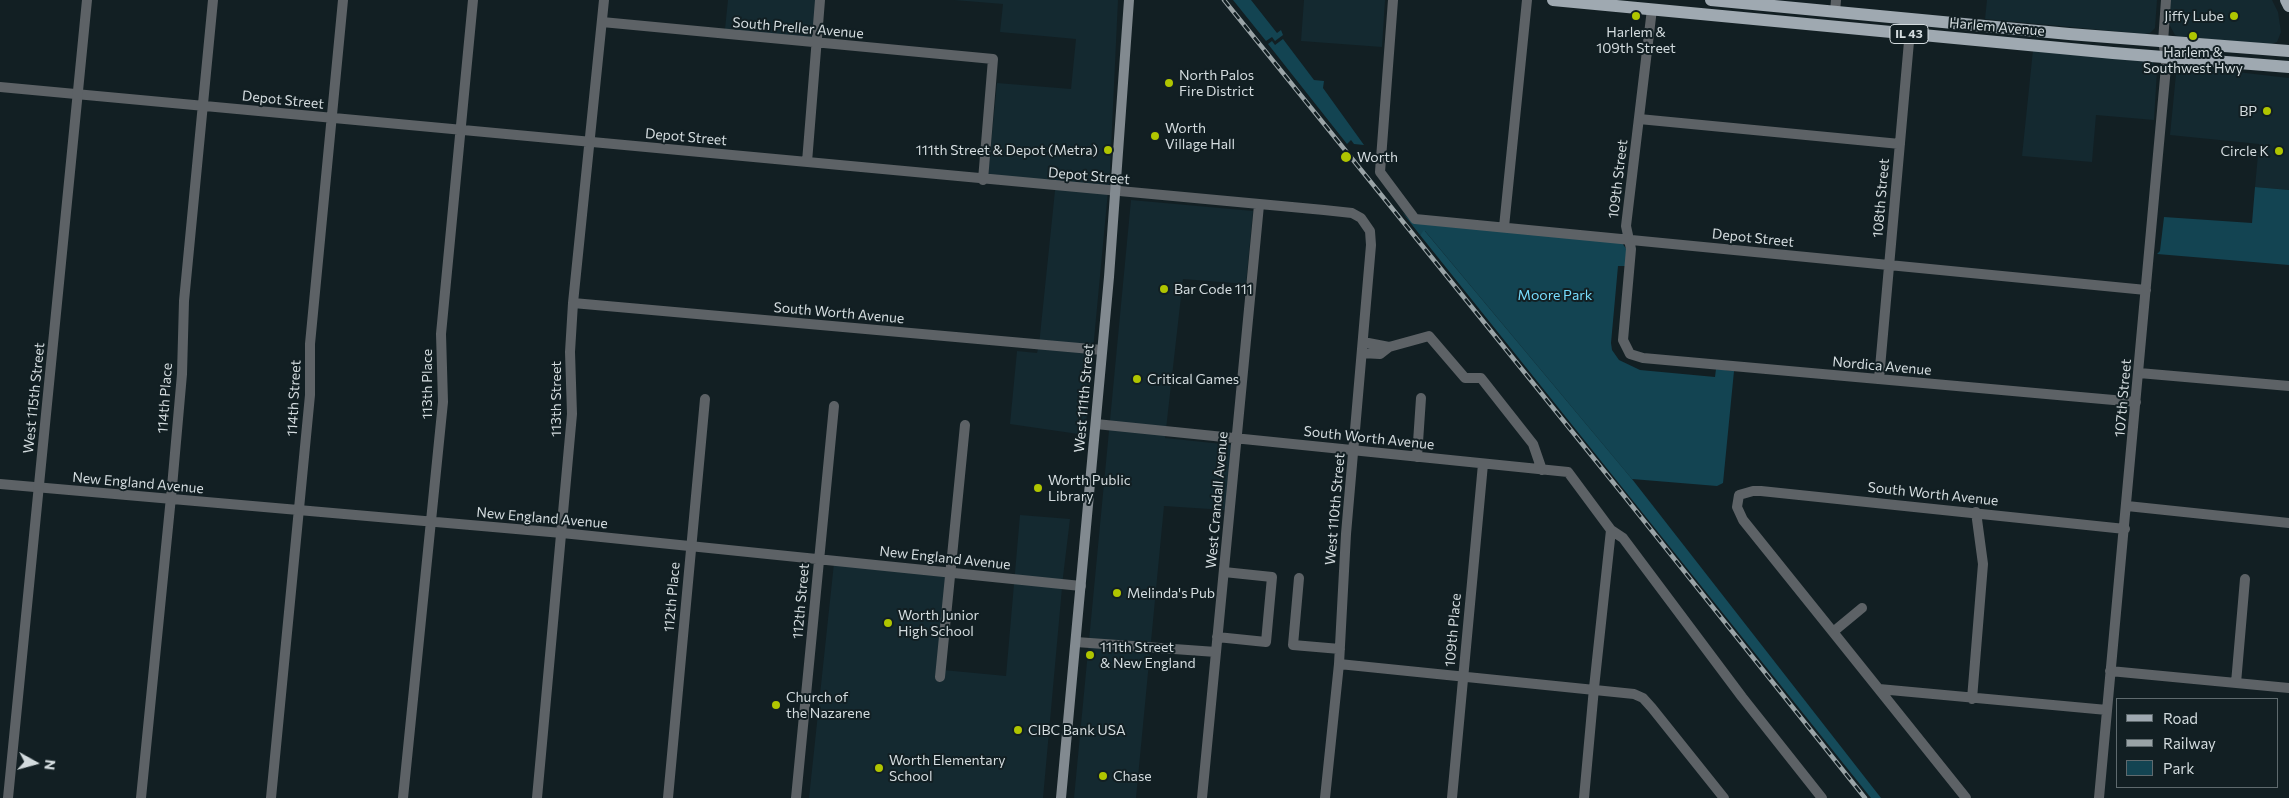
<!DOCTYPE html>
<style>
body{margin:0}
#map{position:relative;width:2289px;height:798px;overflow:hidden;background:#121f23;font-family:Commissioner,sans-serif}
canvas{display:block}
.legend{position:absolute;left:2116px;top:698px;width:162px;height:90px;box-sizing:border-box;background:#121f23;border:1px solid #5f6a6e;margin:0;padding:6px 9px;list-style:none;font-size:15px;color:#d3dbde}
.legend li{display:flex;align-items:center;gap:10px;height:25px}
.legend b{width:25px;border:1px solid #5f6a6e}
.north{position:absolute;left:10px;top:738px;width:50px;height:50px;-webkit-text-stroke:4px #121f23;paint-order:stroke;rotate:97deg;font-size:14px;font-weight:700;line-height:20px;text-align:center;color:#d3dbde}
.north::after{content:'';display:block;margin:auto;width:18px;height:22px;background:#d3dbde;clip-path:polygon(50% 0,100% 100%,50% 72%,0 100%)}
</style>
<div id="map">
<canvas width="2289" height="798"></canvas>
<ul class="legend">
<li><b style="height:6px;background:#9fa9b1"></b>Road</li>
<li><b style="height:6px;background:#99a3a6"></b>Railway</li>
<li><b style="height:14px;background:#134452"></b>Park</li>
</ul>
<div class="north">N</div>
</div>
<script>
const context = document.querySelector('canvas').getContext('2d');
context.lineJoin = 'round';
function paint(path, color) { context.fillStyle = color; context.fill(path, 'evenodd'); }
const poly = rows => new Path2D(rows.map(r => 'M' + r).join(''));
function trace(path, color, width, dash) { context.strokeStyle = color; context.lineWidth = width; context.lineCap = dash ? 'butt' : 'round'; context.setLineDash(dash || []); context.stroke(path); }
function drawText(font, color, halo, rows, align = 'center') {
  context.font = font + ' Commissioner,sans-serif'; context.lineWidth = 4; context.setLineDash([]); context.textBaseline = 'middle'; context.strokeStyle = halo; context.fillStyle = color; for (const [text, x, y, turn = 0] of rows) {
    context.save(); context.translate(x, y); context.rotate((+turn || 0) * Math.PI / 180); context.textAlign = isNaN(turn) ? turn : align; if (halo) context.strokeText(text, 0, 0); context.fillText(text, 0, 0); context.restore();
  }
}
paint(poly([
 [728,0,816,0,813,39,725,29],
 [954,0,1118,0,1110,170,1085,435,1010,424,1017,351,1037,353,1039,345,1056,181,988,176,997,83,1071,89,1076,39,1000,32,1003,4],
 [1304,0,1385,0,1382,47,1301,41],
 [1987,0,2157,0,2155,28,2150,33,2145,34,1985,19],
 [2169,0,2272,0,2278,12,2281,32,2277,42,2271,44,2180,37,2175,35,2168,22],
 [2033,50,2152,61,2157,70,2154,120,2096,115,2092,162,2022,156],
 [2185,66,2289,78,2289,190,2255,187,2259,144,2170,135,2176,74,2177,70],
 [1131,200,1253,211,1246,284,1183,279,1165,438,1232,445,1225,510,1164,506,1136,798,1074,798],
 [1020,515,1070,519,1063,577,1043,798,809,798,834,563,953,576,943,670,1006,676]
]), '#142930');
paint(poly([
 [1233,0,1251,0,1277,33,1281,30,1283,35,1275,41,1272,37,1266,41],
 [1283,39,1314,80,1324,81,1323,88,1364,145,1354,144,1351,140,1347,144,1268,44,1272,41,1275,45],
 [2255,187,2289,190,2289,265,2157,254,2160,251,2164,217,2252,223],
 [1402,212,1409,219,1622,243,1627,250,1625,266,1618,266,1611,343,1612,350,1619,360,1640,370,1715,377,1716,369,1734,371,1723,483,1717,486,1632,479,1425,231,1420,235]
]), '#134452');
paint(poly([
 [1424,230,1632,479,1881,798,1871,798,1420,235]
]), '#154b5a');
trace(poly([
 [1393,0,1380,172,1415,219,2146,290],
 [1652,9,1626,226,1631,249,1623,340,1630,354,1643,358,2136,402],
 [1835,12,1836,0],
 [602,22,993,59,983,180],
 [0,87,1324,210,1352,213,1361,218,1370,231,1371,245,1346,534,1339,664,1325,798],
 [1639,119,1900,144],
 [807,162,820,0],
 [1504,227,1527,0],
 [573,303,1102,350],
 [1363,342,1389,347,1429,336,1465,378,1481,378,1533,444,1542,470],
 [1362,353,1380,354,1389,347],
 [2139,373,2289,386],
 [1879,379,1911,19],
 [1096,424,1568,472,1611,530,1623,538,1742,697,1822,798],
 [1417,457,1421,398],
 [0,484,562,533,1081,586],
 [2127,506,2289,523],
 [1299,578,1293,645,1340,649],
 [1862,608,1833,632,1966,798],
 [1833,632,1743,520,1737,507,1739,495,1753,491,1761,491,2125,529],
 [1217,637,1266,642,1272,577,1224,572],
 [1076,642,1216,652],
 [1339,664,1634,694,1643,698,1652,708,1724,798],
 [2110,671,2289,688],
 [940,677,965,425],
 [2236,683,2245,579],
 [1879,689,2107,710],
 [1972,699,1983,564,1976,512],
 [141,798,172,487,182,374,184,301,213,0],
 [271,798,310,395,310,344,343,0],
 [403,798,443,402,441,334,473,0],
 [537,798,572,414,570,352,573,303,604,0],
 [668,798,705,399],
 [796,798,834,406],
 [1202,798,1259,205],
 [1452,798,1483,464],
 [1584,798,1594,688,1611,530],
 [2099,798,2166,67,2166,57,2163,42,2166,0]
]), '#5d6266', 10);
trace(poly([
 [8,798,87,0]
]), '#5d6266', 10);
trace(poly([
 [1061,798,1109,277,1129,0]
]), '#828a90', 10);
trace(poly([
 [1553,0,2113,53,2289,67],
 [1711,0,2069,34,2289,51],
 [2286,0,2289,6]
]), '#9fa9b1', 12);
const rail = poly([
 [1224,0,1625,497,1865,798]
]);
trace(rail, '#99a3a6', 4.5);
trace(rail, '#121f23', 2.5, [8]);
for (const [x, y, r, color] of [
 [1636,16,5,"#b0c500"],
 [2234,16,5,"#b0c500"],
 [2193,36,5,"#b0c500"],
 [1169,83,5,"#b0c500"],
 [2267,111,5,"#b0c500"],
 [1155,136,5,"#b0c500"],
 [1108,150,5,"#b0c500"],
 [2279,151,5,"#b0c500"],
 [1346,157,6,"#b0c500"],
 [1164,289,5,"#b0c500"],
 [1137,379,5,"#b0c500"],
 [1038,488,5,"#b0c500"],
 [1117,593,5,"#b0c500"],
 [888,623,5,"#b0c500"],
 [1090,655,5,"#b0c500"],
 [776,705,5,"#b0c500"],
 [1018,730,5,"#b0c500"],
 [879,768,5,"#b0c500"],
 [1103,776,5,"#b0c500"]
]) { const dot = new Path2D(); dot.arc(x, y, r, 0, 2 * Math.PI); context.fillStyle = color; context.fill(dot); trace(dot, '#121f23', 2); }
for (const [x, y, w] of [
 [1909,34,38]
]) { const box = new Path2D(); box.roundRect(x - w / 2, y - 9.5, w, 19, 4); context.fillStyle = '#121f23'; context.fill(box); trace(box, '#d3dbde', 1); }
drawText('bold 12px', '#d3dbde', null, [
 ["IL 43",1909,34]
]);
drawText('14px', '#d3dbde', '#121f23', [
 ["Jiffy Lube",2224,16,"right"],
 ["Harlem &",1636,32,"center"],
 ["109th Street",1636,48,"center"],
 ["Harlem &",2193,52,"center"],
 ["Southwest Hwy",2193,68,"center"],
 ["North Palos",1179,75],
 ["Fire District",1179,91],
 ["BP",2257,111,"right"],
 ["Worth",1165,128],
 ["Village Hall",1165,144],
 ["111th Street & Depot (Metra)",1098,150,"right"],
 ["Circle K",2269,151,"right"],
 ["Worth",1357,157],
 ["Bar Code 111",1174,289],
 ["Critical Games",1147,379],
 ["Worth Public",1048,480],
 ["Library",1048,496],
 ["Melinda's Pub",1127,593],
 ["Worth Junior",898,615],
 ["High School",898,631],
 ["111th Street",1100,647],
 ["& New England",1100,663],
 ["Church of",786,697],
 ["the Nazarene",786,713],
 ["CIBC Bank USA",1028,730],
 ["Worth Elementary",889,760],
 ["School",889,776],
 ["Chase",1113,776]
], 'left');
drawText('14px', '#d3dbde', '#121f23', [
 ["Harlem Avenue",1997,27,5],
 ["South Preller Avenue",798,28,5],
 ["Depot Street",283,100,6],
 ["Depot Street",686,137,5],
 ["Depot Street",1089,176,5],
 ["109th Street",1618,179,-83],
 ["108th Street",1881,198,-85],
 ["Depot Street",1753,238,6],
 ["South Worth Avenue",839,313,5],
 ["Nordica Avenue",1882,366,5],
 ["113th Place",427,384,-90],
 ["West 115th Street",34,398,-84],
 ["114th Place",165,398,-86],
 ["114th Street",294,398,-87],
 ["West 111th Street",1084,398,-85],
 ["107th Street",2123,398,-85],
 ["113th Street",556,399,-90],
 ["South Worth Avenue",1369,438,6],
 ["New England Avenue",138,483,5],
 ["South Worth Avenue",1933,494,6],
 ["West Crandall Avenue",1217,500,-85],
 ["West 110th Street",1335,509,-85],
 ["New England Avenue",542,518,5],
 ["New England Avenue",945,558,6],
 ["112th Place",672,597,-85],
 ["112th Street",801,601,-85],
 ["109th Place",1453,630,-85]
]);
drawText('14px', '#78ddfd', '#121f23', [
 ["Moore Park",1555,295]
]);
</script>
